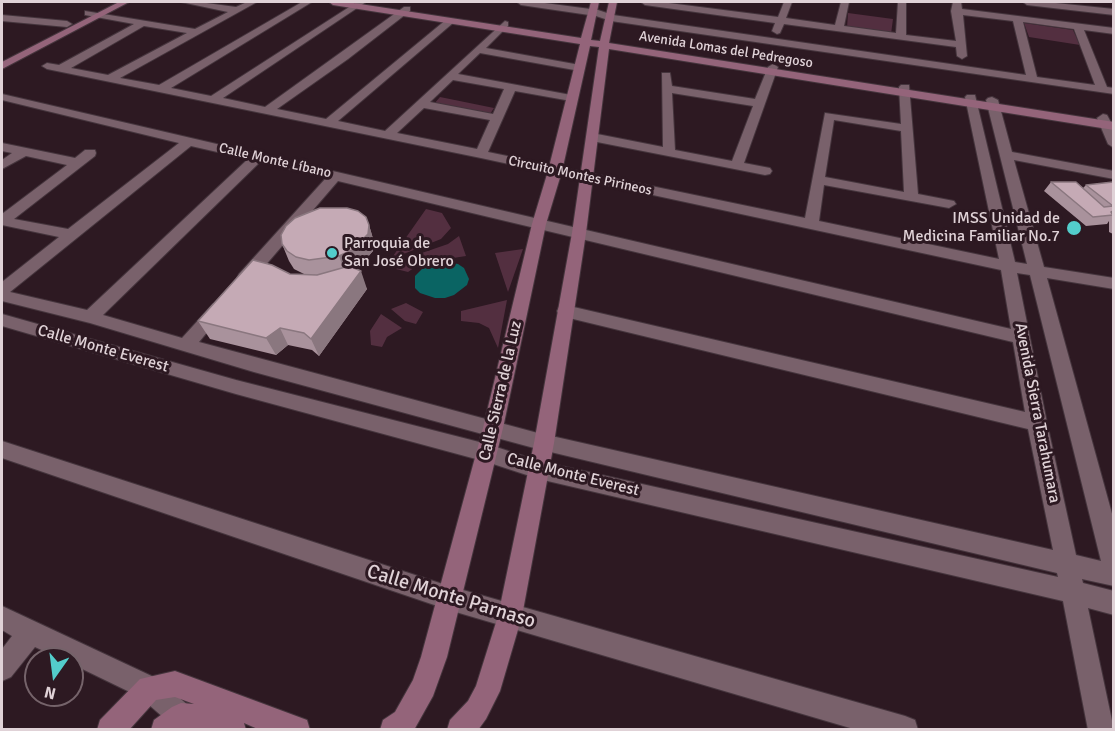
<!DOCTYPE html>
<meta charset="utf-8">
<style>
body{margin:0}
#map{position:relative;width:1115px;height:731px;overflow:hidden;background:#2d1922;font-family:Signika,sans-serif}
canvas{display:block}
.frame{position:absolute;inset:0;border:3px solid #e0d2d7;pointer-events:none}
.north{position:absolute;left:24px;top:647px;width:60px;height:60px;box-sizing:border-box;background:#2d1922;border:2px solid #75636a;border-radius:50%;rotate:194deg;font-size:16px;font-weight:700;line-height:24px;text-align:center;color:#e0d2d7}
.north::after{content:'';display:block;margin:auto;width:21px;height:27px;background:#53cdcb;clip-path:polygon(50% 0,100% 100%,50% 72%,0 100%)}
</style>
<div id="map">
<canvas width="1115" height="731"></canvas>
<div class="frame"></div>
<div class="north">N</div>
</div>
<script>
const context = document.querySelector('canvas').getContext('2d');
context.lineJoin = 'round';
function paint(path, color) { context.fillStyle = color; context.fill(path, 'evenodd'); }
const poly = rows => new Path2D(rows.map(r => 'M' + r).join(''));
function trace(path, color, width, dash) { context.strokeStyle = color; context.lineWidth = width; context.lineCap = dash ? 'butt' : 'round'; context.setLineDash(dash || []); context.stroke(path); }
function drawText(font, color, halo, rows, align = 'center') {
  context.font = font + ' Signika,sans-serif'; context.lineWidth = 6; context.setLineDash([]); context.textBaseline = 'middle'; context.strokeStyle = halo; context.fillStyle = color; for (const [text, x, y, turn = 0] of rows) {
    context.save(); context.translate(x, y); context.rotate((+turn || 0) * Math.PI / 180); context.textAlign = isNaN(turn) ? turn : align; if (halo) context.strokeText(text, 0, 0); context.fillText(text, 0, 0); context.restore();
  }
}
paint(poly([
 [848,13,893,19,891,34,847,28],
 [1024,23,1073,30,1080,45,1029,37],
 [440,97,494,108,490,114,434,104],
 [426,209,442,213,451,228,441,239,391,259],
 [459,236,466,256,421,263,408,272,396,269,416,255,448,244],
 [523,249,508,292,495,253],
 [507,300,498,348,489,328,479,323,461,321,461,311],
 [406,303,423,312,416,324,405,321,391,309],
 [381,314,402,328,387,337,382,347,371,345,370,331]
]), '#532f40');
paint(poly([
 [442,261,458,264,464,268,469,279,467,285,454,295,445,298,435,298,420,293,415,288,415,276,425,266]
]), '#0a6463');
const street = poly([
 [181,2,199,2,236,7,247,2,257,2,120,78,159,85,302,2,312,2,171,88,211,96,357,2,366,2,223,98,265,107,404,7,410,7,410,11,348,59,277,109,326,119,447,19,453,19,453,23,338,121,385,131,505,21,508,22,508,26,486,48,580,65,585,68,580,71,480,53,458,74,571,95,577,98,571,101,515,91,488,152,805,218,825,113,901,124,899,87,901,85,909,85,918,194,954,201,956,204,949,208,824,185,819,221,999,259,965,97,967,95,975,95,1015,262,1027,264,986,100,988,98,992,97,998,100,1012,152,1114,171,1114,179,1014,160,1044,267,1114,278,1114,289,1047,278,1114,521,1114,586,1082,579,1083,583,1114,591,1114,615,1088,608,1114,730,1088,730,1063,601,539,479,487,462,236,394,2,326,2,314,236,380,487,444,539,461,1058,577,1057,573,534,448,254,372,90,323,2,301,2,282,59,237,2,225,2,214,67,165,26,156,2,169,2,160,12,153,2,151,2,143,75,158,85,150,95,150,96,153,95,156,14,219,68,229,179,143,2,100,2,94,1011,329,1001,270,481,158,47,69,42,66,47,63,59,65,134,24,85,15,85,11,195,29,228,12,181,2],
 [144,26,187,33,108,75,71,68,144,26],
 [453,80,504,89,493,114,430,102,453,80],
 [424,108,490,120,477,149,397,133,424,108],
 [834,120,901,131,904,192,825,177,834,120],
 [191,146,248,159,87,310,10,292,191,146],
 [260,162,326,178,239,274,237,278,239,282,245,283,251,282,338,181,1013,342,1025,412,565,305,559,307,557,311,559,315,565,317,1028,429,1053,550,534,432,199,342,227,308,225,304,219,302,213,304,182,338,103,315,260,162],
 [1017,273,1030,275,1101,561,1076,555,1047,423,1017,273],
 [517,2,537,2,598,10,613,15,1026,75,1013,21,963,15,967,56,962,59,957,56,956,47,784,24,780,33,777,34,772,31,775,23,645,5,641,2,661,2,778,17,784,2,792,2,786,18,835,25,841,2,849,2,844,26,896,33,898,2,906,2,906,35,956,41,951,11,953,2,961,2,962,9,1114,28,1114,34,1084,30,1107,87,1114,88,1114,94,611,21,596,16,521,5,517,2],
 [1023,22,1074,29,1095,85,1037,77,1023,22],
 [1023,2,1046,2,1114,9,1114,15,1027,5,1023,2],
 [2,15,67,21,72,24,67,27,2,21,2,15],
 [773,64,778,67,744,163,770,168,772,171,770,174,765,175,592,141,586,137,592,133,663,147,662,73,670,73,672,86,755,99,768,67,773,64],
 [672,93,753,106,732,161,675,150,672,93],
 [1103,114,1107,115,1114,128,1114,148,1108,144,1097,118,1103,114],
 [2,441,449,586,905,716,915,720,918,730,857,730,449,610,2,458,2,441],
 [2,606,158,679,190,707,194,716,190,725,181,729,172,725,140,697,72,664,72,659,61,659,35,647,11,677,2,681,2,649,12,636,2,630,2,606]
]);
const secondary = poly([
 [119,2,129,2,2,69,2,62,119,2],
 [329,2,347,2,581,38,591,2,599,2,591,40,600,41,609,2,617,2,609,43,1114,122,1114,130,609,49,586,233,554,443,522,616,500,691,486,719,478,730,447,730,450,720,468,701,476,686,498,616,534,443,572,233,599,47,590,46,562,171,546,224,503,428,447,657,433,696,414,730,380,730,383,720,395,712,413,680,421,657,483,428,532,224,548,171,580,44,333,5,329,2],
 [175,671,307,720,310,730,260,730,244,723,246,730,151,730,154,720,172,707,181,703,194,704,175,697,156,700,129,730,97,730,100,720,140,679,175,671]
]);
trace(street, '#45353d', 2);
trace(secondary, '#45353d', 2);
paint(street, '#79616b');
paint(secondary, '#94647a');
paint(poly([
 [1051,182,1083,188,1086,185,1113,182,1113,234,1109,232,1109,221,1107,224,1086,226,1044,191],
 [369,225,374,242,373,251,358,268,355,269,367,289,319,356,312,350,288,345,276,355,210,339,198,321,290,274,304,274,294,269,289,261,282,244]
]), '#a9929c');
paint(poly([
 [369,225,374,242,373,251,358,268,345,273,339,256],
 [361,271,367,289,319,356,311,339],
 [280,328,288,345,276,355,266,338]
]), '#8a777f');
const building = poly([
 [1051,182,1076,182,1104,207,1113,206,1086,185,1113,182,1113,211,1111,212,1113,215,1093,217,1051,182],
 [320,208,347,208,358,211,366,217,369,225,368,234,352,250,339,256,309,260,296,257,287,251,282,244,281,235,286,226,295,218,320,208],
 [253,260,272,265,290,274,317,275,349,266,361,271,311,339,304,333,280,328,266,338,198,321,253,260]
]);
paint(building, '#c5aab5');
trace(building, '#8a777f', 1.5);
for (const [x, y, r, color] of [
 [1074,228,8,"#53cdcb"],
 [332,253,6,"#53cdcb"]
]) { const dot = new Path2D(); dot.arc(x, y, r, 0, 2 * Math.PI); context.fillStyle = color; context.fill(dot); trace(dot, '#2d1922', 2); }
drawText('14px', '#e0d2d7', '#2d1922', [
 ["Avenida Lomas del Pedregoso",726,50,9],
 ["Calle Monte Líbano",275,161,13],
 ["Circuito Montes Pirineos",580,176,12]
]);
drawText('16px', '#e0d2d7', '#2d1922', [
 ["IMSS Unidad de",1060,219],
 ["Medicina Familiar No.7",1060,237],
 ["Parroquia de",344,244,"left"],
 ["San José Obrero",344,262,"left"]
], 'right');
drawText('16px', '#e0d2d7', '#2d1922', [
 ["Calle Monte Everest",103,349,16],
 ["Calle Sierra de la Luz",501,391,-77],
 ["Avenida Sierra Tarahumara",1037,413,79],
 ["Calle Monte Everest",573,475,14]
]);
drawText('20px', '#e0d2d7', '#2d1922', [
 ["Calle Monte Parnaso",451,597,17]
]);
</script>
